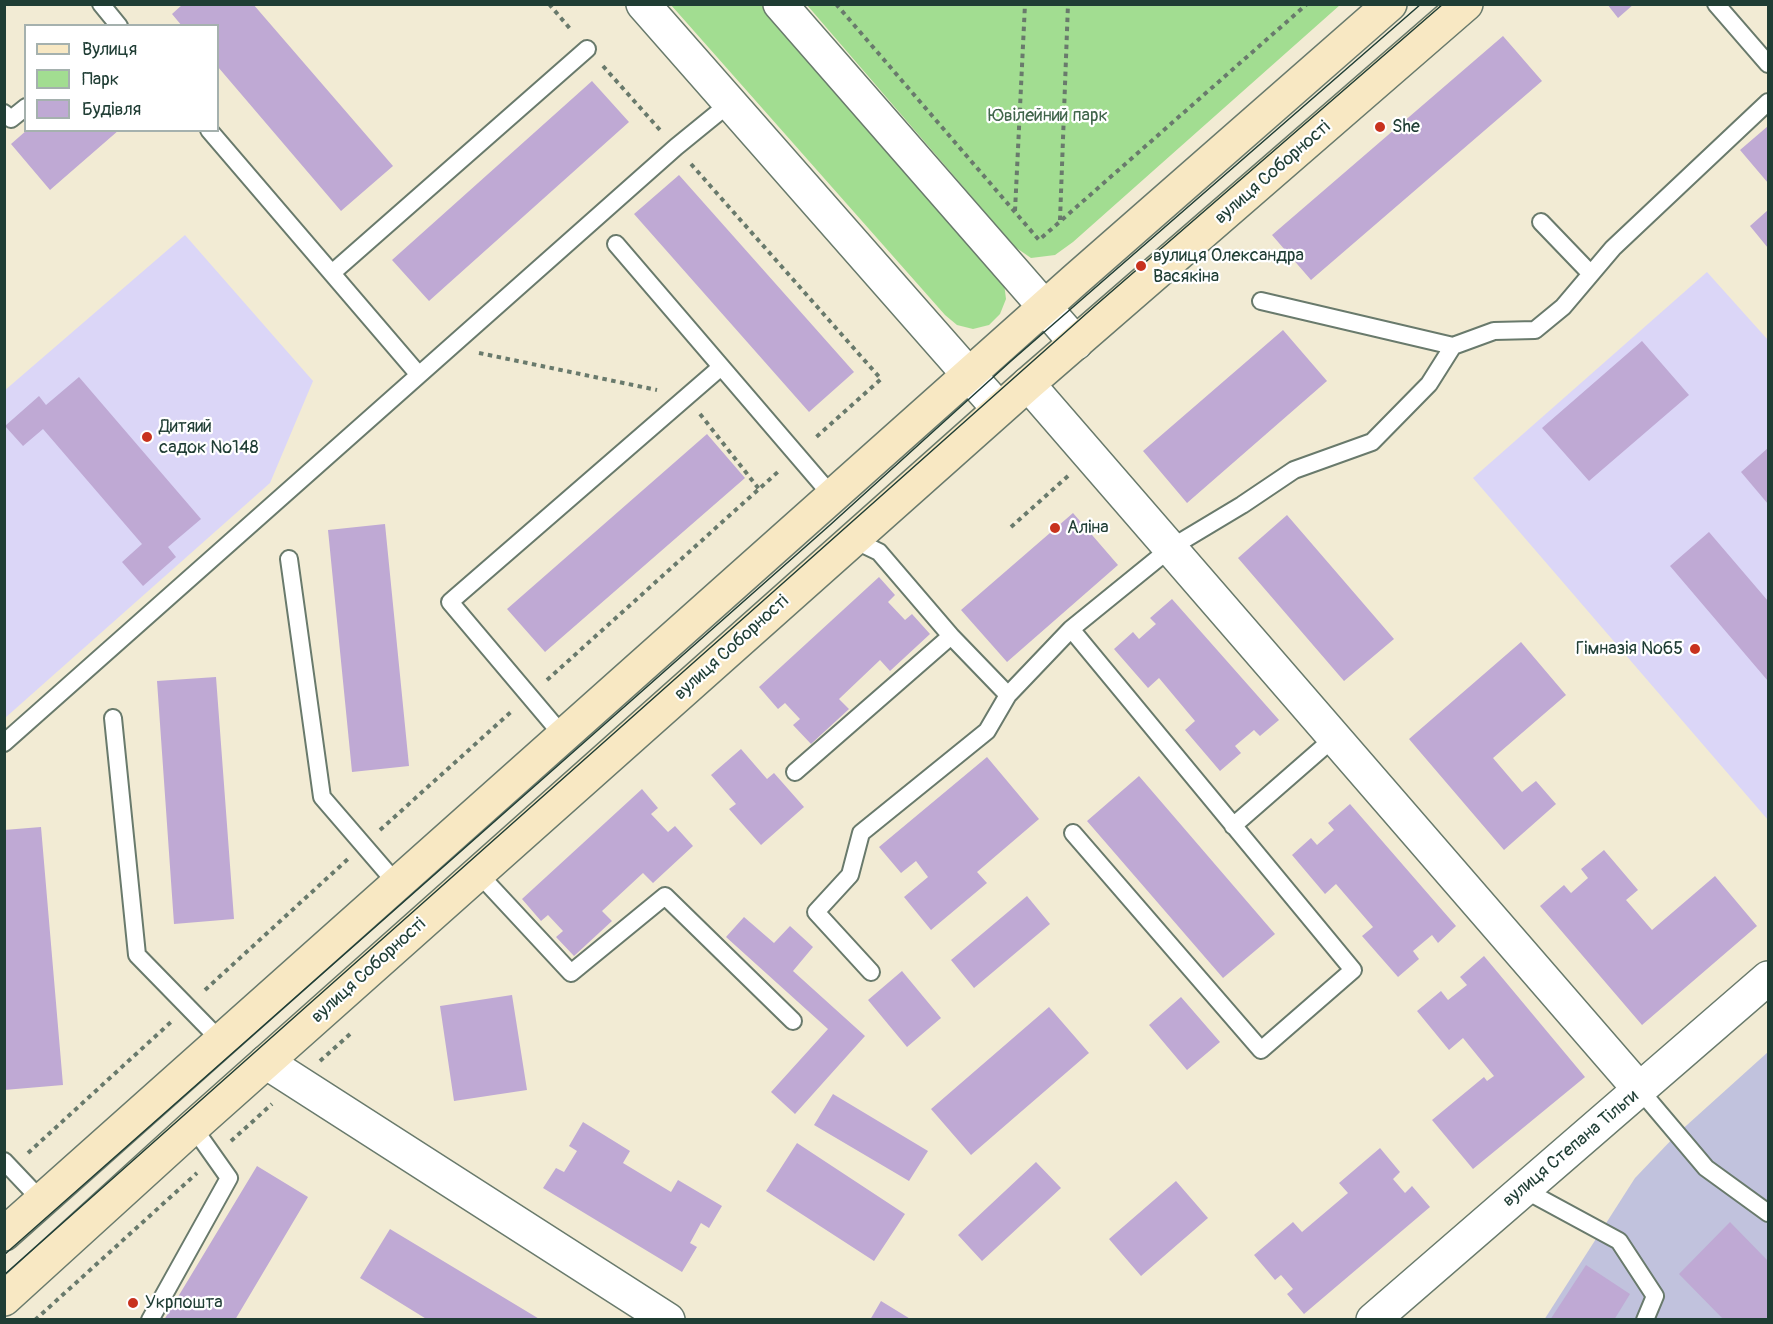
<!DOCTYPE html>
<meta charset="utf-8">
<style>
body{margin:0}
#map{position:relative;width:1773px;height:1324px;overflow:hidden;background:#f2ebd4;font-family:Pangolin,sans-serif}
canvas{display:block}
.frame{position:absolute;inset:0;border:6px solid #1f3d34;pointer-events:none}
.legend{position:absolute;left:24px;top:24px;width:195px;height:108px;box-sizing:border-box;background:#fff;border:2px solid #a5b1ae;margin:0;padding:8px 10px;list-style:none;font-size:18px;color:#1f3d34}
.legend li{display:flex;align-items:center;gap:12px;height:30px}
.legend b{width:30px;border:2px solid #a5b1ae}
</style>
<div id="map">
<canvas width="1773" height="1324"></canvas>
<div class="frame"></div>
<ul class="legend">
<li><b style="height:8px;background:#f8e8c3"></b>Вулиця</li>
<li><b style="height:16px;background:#a2dd91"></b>Парк</li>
<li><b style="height:16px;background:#bfa9d4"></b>Будівля</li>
</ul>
</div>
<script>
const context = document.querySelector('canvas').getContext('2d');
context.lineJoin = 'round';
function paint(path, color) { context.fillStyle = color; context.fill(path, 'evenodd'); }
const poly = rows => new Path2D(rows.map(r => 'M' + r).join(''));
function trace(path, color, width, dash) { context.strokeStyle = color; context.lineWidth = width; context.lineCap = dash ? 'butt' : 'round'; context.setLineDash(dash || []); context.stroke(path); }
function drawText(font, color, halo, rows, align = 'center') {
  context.font = font + ' Pangolin,sans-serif'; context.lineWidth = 4.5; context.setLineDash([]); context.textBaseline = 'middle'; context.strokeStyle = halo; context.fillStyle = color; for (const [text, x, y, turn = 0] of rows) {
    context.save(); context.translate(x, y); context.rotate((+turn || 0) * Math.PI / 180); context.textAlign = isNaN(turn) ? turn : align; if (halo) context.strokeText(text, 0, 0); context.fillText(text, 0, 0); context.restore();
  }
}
paint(poly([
 [185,235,313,381,270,483,5,718,4,391],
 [1707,272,1768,340,1768,820,1473,478]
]), '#dbd6f7');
paint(poly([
 [1768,1052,1768,1319,1544,1320,1635,1178,1677,1134]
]), '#c1c2dd');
paint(poly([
 [671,5,761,5,995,269,1004,283,1006,299,1000,314,989,325,973,329,957,325,945,315],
 [807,5,1340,5,1073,242,1055,255,1031,258,1015,247]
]), '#a2dd91');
paint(poly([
 [183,4,253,4,393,166,341,211,218,67,218,26,182,26,172,14],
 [1607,4,1634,4,1618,18],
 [1503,36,1542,81,1311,280,1272,235],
 [592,81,629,122,429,301,392,260],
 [1768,126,1768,183,1740,150],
 [27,130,119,130,50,190,11,144],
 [679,175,854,372,809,412,634,214],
 [1768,210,1768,248,1750,226],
 [1283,330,1327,381,1187,503,1143,451],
 [1642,341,1689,395,1589,481,1542,428],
 [79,377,201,519,168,547,176,557,143,586,122,562,142,544,43,429,23,446,5,426,39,396,46,405],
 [707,434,745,478,545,652,507,609],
 [1768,448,1768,504,1741,472],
 [1073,513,1118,565,1007,662,961,610],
 [1287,515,1394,639,1344,681,1238,558],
 [385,524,409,766,352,772,328,530],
 [1709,532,1768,601,1768,681,1670,566],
 [879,577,895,595,888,602,905,620,912,614,930,634,890,671,880,660,839,699,849,709,811,744,793,725,800,719,785,703,778,709,759,687],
 [1172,599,1279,720,1260,736,1254,730,1235,746,1241,753,1220,771,1185,730,1195,721,1159,678,1148,688,1114,649,1133,632,1139,639,1156,624,1150,618],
 [1521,642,1566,695,1493,758,1522,792,1536,781,1556,804,1504,850,1409,739],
 [216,677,234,919,174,924,157,681],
 [741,749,767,779,774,773,804,807,761,845,729,809,736,804,711,775],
 [987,757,1039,819,977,872,987,883,931,930,904,897,928,877,916,861,901,873,879,847],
 [1139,776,1275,934,1223,978,1087,821],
 [642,789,658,808,651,814,668,832,675,826,693,846,653,883,643,873,602,911,612,921,574,956,556,937,563,931,548,915,541,921,522,899],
 [1350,804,1456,926,1438,943,1432,935,1413,951,1419,959,1398,977,1362,936,1373,927,1336,884,1325,894,1292,855,1311,838,1317,845,1334,830,1328,823],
 [41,827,63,1085,4,1090,4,830],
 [1604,850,1638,890,1626,900,1652,930,1715,876,1757,926,1642,1025,1540,906,1564,885,1571,893,1588,878,1581,869],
 [1027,896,1050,924,974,988,951,960],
 [744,917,774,943,790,926,813,947,793,971,865,1036,795,1114,771,1092,828,1029,726,937],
 [1484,956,1585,1077,1473,1169,1432,1120,1484,1077,1487,1081,1494,1076,1463,1038,1449,1050,1417,1011,1441,991,1448,1000,1467,985,1460,977],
 [902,971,941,1018,907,1047,868,1000],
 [512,995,527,1090,454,1101,440,1006],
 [1181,997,1220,1042,1187,1070,1149,1025],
 [1049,1007,1089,1053,971,1155,931,1109],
 [833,1094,928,1151,909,1181,814,1125],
 [583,1122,630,1151,623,1163,671,1192,678,1180,722,1206,709,1228,701,1223,690,1243,697,1247,682,1272,543,1188,556,1168,564,1172,577,1151,569,1146],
 [797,1143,905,1214,874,1261,766,1191],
 [1380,1148,1400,1172,1393,1179,1405,1193,1412,1186,1430,1207,1304,1314,1287,1294,1293,1289,1281,1275,1275,1280,1254,1255,1293,1222,1302,1232,1348,1193,1339,1183],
 [1036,1162,1061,1188,982,1261,958,1235],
 [257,1166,308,1197,235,1320,164,1320],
 [1176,1181,1208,1218,1141,1276,1109,1239],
 [1730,1222,1768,1261,1768,1320,1724,1320,1679,1274],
 [390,1229,541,1320,428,1320,360,1278],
 [1586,1265,1630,1294,1614,1320,1550,1320],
 [881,1301,912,1320,870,1320]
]), '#bfa9d4');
const service = poly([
 [101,4,119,26],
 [1716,4,1768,64],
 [4,113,11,119,26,107],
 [209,130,419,375],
 [1541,222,1591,274],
 [616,244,833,497],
 [332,273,587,49],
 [1261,301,1453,346],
 [289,559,322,797,397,884],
 [951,636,1008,695,1071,629],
 [113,718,137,955,220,1040],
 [564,737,450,602,721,367],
 [4,743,676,147,730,103],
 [795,772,951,636,879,552,854,540],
 [1233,826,1335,737],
 [1073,833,1261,1050,1353,970,1071,629,1172,547,1242,505,1294,470,1372,442,1429,384,1453,346,1494,331,1535,330,1563,307,1613,248,1768,102],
 [478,873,571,973,665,896,793,1021],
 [871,972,816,912,850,875,861,833,987,731,1008,695],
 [1640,1090,1706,1168,1768,1213],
 [4,1161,41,1200],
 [1523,1189,1619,1241,1655,1296,1645,1320],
 [150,1320,229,1178,193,1127]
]);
const minor = poly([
 [1028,384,1640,1090],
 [266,1062,668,1320],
 [1373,1320,1768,978]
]);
const tertiary = poly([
 [643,4,999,409],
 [780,4,1076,343]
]);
const secondary = poly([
 [4,1234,1075,280,1390,4],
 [4,1299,193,1127,1028,384,1466,4]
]);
trace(service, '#697a6c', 20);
trace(minor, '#697a6c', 36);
trace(tertiary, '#697a6c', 36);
trace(secondary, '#697a6c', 36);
trace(poly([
 [549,4,572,31],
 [836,4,1039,240,1307,4],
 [603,66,660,130],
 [691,164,881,379,814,439],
 [1015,211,1025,4],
 [1060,220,1068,4],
 [479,353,657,390],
 [700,414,759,489],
 [1011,527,1068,476],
 [547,680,780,470],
 [380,830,512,711],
 [205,990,348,859],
 [320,1061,350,1034],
 [231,1141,272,1104],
 [28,1153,171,1022],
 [35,1320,197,1173]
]), '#697a6c', 4, [4.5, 4.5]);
trace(service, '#fff', 16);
trace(minor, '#fff', 33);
trace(tertiary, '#fff', 33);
trace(secondary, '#f8e8c3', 33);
trace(poly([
 [4,1255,830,525,1011,361,1421,4],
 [4,1275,1096,305,1443,4]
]), '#1f3d34', 1.5);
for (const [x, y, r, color] of [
 [1380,127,6,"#c8321e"],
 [1141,266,6,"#c8321e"],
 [147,437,6,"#c8321e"],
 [1055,528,6,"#c8321e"],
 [1695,649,6,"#c8321e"],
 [133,1303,6,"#c8321e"]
]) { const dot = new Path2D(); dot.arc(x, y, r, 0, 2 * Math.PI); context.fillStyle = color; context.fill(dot); trace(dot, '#fff', 2); }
drawText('18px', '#40654b', '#fff', [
 ["Ювілейний парк",1048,116]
]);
drawText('18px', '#1f3d34', '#fff', [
 ["She",1392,127],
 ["вулиця Олександра",1153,256],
 ["Васякіна",1153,277],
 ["Дитяий",159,427],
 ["садок №148",159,448],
 ["Аліна",1067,528],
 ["Гімназія №65",1683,649,"right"],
 ["Укрпошта",145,1303]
], 'left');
drawText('18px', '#1f3d34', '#fff', [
 ["вулиця Соборності",1273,173,-41],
 ["вулиця Соборності",732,648,-42],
 ["вулиця Соборності",369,971,-42],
 ["вулиця Степана Тільги",1571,1149,-40]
]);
</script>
